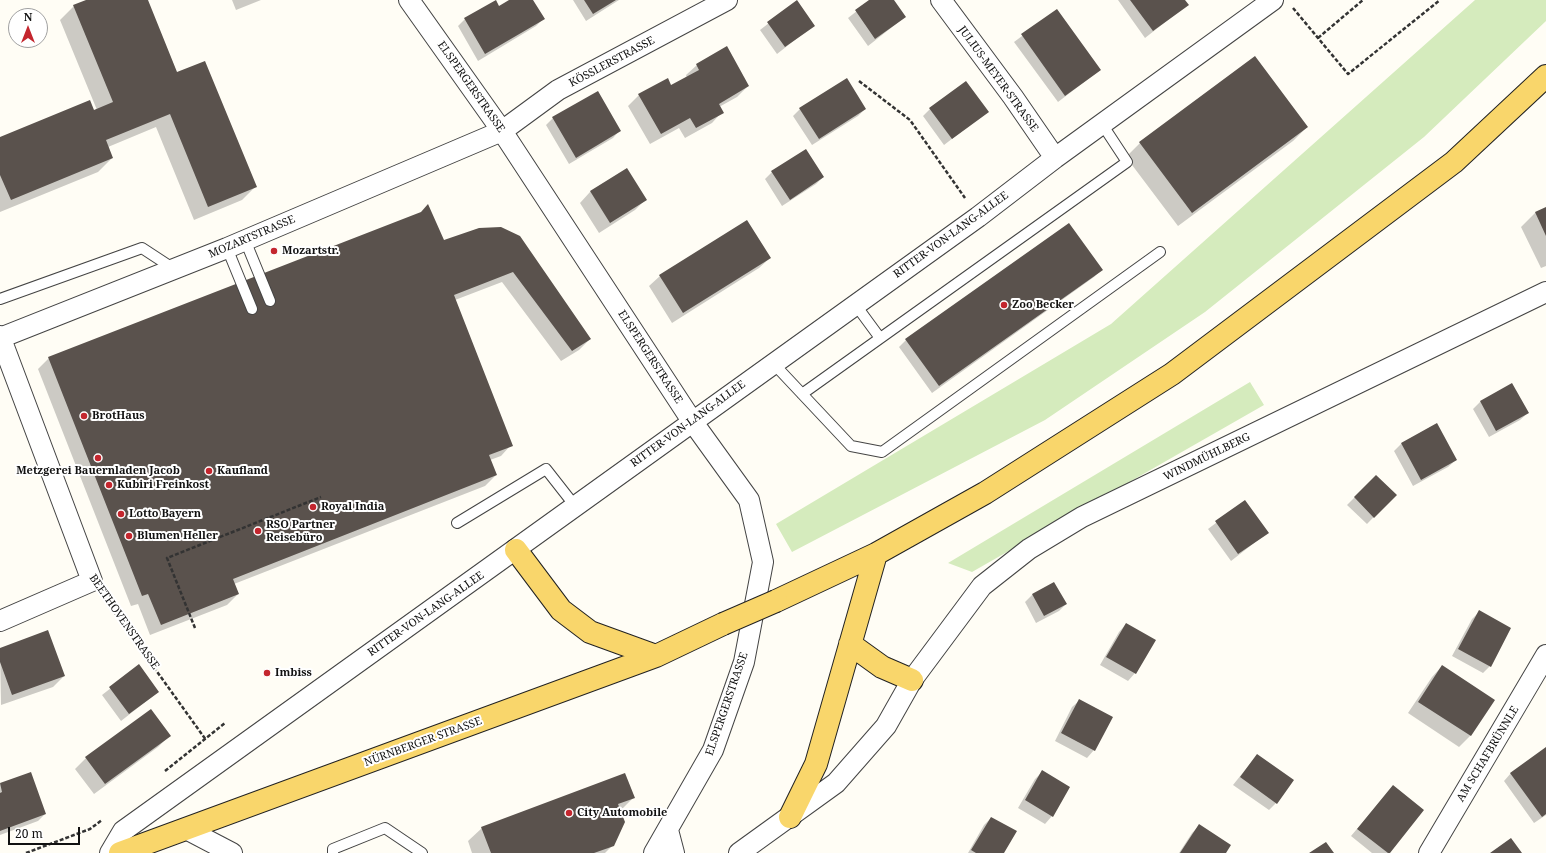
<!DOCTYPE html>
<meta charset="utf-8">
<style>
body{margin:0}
#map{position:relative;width:1546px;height:853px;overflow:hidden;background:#fffdf5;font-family:"Noto Serif",serif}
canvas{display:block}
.north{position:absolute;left:8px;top:8px;width:40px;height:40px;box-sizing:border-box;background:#fff;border:1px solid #a0a0a0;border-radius:50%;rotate:0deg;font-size:11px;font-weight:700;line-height:16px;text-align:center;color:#111}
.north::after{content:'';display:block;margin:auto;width:14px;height:18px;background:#c4262e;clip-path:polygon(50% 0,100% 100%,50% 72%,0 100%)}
.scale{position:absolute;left:8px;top:827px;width:72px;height:18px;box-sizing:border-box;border:2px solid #111;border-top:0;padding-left:5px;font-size:12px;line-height:14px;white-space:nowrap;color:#111;-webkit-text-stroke:3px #fff;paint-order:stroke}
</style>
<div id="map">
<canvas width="1546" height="853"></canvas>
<div class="north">N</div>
<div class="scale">20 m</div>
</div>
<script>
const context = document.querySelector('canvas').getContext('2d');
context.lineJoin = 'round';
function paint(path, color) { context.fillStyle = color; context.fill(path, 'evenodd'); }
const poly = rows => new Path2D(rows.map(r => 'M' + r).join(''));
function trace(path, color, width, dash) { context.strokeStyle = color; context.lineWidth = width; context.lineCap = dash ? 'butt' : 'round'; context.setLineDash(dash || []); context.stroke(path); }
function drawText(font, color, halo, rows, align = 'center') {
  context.font = font + ' "Noto Serif",serif'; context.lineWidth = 4; context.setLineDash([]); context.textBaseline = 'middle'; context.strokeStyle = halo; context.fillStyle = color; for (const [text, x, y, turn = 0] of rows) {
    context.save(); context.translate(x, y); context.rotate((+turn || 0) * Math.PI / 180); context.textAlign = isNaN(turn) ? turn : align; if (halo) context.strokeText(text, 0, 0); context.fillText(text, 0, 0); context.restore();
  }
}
paint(poly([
 [1475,0,1546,0,1546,21,1424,137,1205,312,1045,420,792,552,776,524,1111,324],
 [1250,382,1264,405,972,572,948,563]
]), '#d5ebbd');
paint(poly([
 [89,0,147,0,177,73,256,186,242,200,194,220,156,127,108,147,112,158,98,172,0,212,0,138,97,110,60,20,74,6],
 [232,0,261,0,236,10],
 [511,0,532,0,543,19,536,26,478,61,458,26,465,19,499,7],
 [573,0,619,0,586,21],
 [871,0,892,0,905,17,868,46,848,18],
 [1118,0,1184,0,1187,5,1145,38],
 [796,2,814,25,777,54,760,30],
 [1057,10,1100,70,1058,102,1014,42],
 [1255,58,1307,127,1293,141,1178,226,1126,157,1140,143],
 [697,65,748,86,737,97,719,107,722,112,712,123,685,138,679,128,650,144,628,106,639,95,671,86,687,78,686,75],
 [800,109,865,109,858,116,812,145,793,116],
 [930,109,987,112,944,145,923,116],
 [553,118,620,130,613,138,569,164,546,125],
 [627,169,646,199,635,210,599,233,580,203,590,192],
 [772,172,823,177,816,184,782,206,765,179],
 [1546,208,1546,266,1541,268,1521,227,1535,213],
 [479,229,590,339,579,350,561,361,502,282,455,300,511,445,501,456,490,460,496,475,485,486,234,584,238,594,227,605,150,635,138,604,131,606,38,369,49,358,443,241],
 [770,258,759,268,672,323,649,286,660,276],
 [1101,270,1094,277,932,393,899,347,906,340],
 [1512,385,1528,413,1520,420,1489,437,1473,409,1480,402],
 [1436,424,1456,460,1448,467,1413,486,1394,451,1401,444],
 [1376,476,1395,495,1367,524,1347,505],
 [1245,501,1267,533,1231,561,1208,529],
 [1054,583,1066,604,1059,611,1036,623,1025,602,1032,595],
 [1479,612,1490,666,1483,673,1452,656,1472,619],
 [1126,624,1135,673,1128,681,1100,665,1119,632],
 [0,649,64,676,53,687,1,705],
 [139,666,158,692,121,721,102,695],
 [1442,666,1493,700,1470,736,1459,747,1408,713,1432,677],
 [1080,700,1094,750,1087,758,1055,741,1072,707],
 [151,711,169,736,158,747,94,794,75,769,86,758],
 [1546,749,1546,815,1534,823,1504,781,1511,773],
 [1257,755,1276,803,1269,810,1233,785],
 [1042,772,1052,816,1045,824,1018,808,1035,779],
 [30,773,45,814,38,821,0,835,0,784],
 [1393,786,1388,853,1372,853,1351,836],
 [633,798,619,812,613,845,605,853,472,853,468,841,482,828],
 [991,818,1003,853,968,853,984,825],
 [1199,826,1225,853,1179,853,1192,833]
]), '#0003');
paint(poly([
 [86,0,148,0,177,72,205,61,257,187,208,207,170,114,106,140,113,158,11,200,0,175,0,137,90,100,94,110,113,102,73,5],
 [496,0,499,6,509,0,533,0,545,19,485,54,464,18],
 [584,0,616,0,593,14],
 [797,0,815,26,785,47,767,22],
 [869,0,894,0,906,17,875,39,855,10],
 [1130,0,1185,0,1189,5,1153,31],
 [1057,9,1101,70,1065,96,1021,34],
 [727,46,749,86,719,104,724,113,696,128,690,118,661,134,638,94,668,78,671,85,699,70,696,64],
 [1255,56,1308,127,1192,213,1139,142],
 [847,78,866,109,819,139,799,108],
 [966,81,989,112,952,139,929,108],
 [598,91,621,131,576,158,552,117],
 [806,149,824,177,790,200,771,171],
 [627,168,647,200,610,223,590,191],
 [428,204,444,240,479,228,501,227,520,236,591,339,572,351,513,272,454,295,513,446,489,455,497,475,233,579,239,594,161,625,148,594,142,596,48,357,421,212],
 [1546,207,1546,236,1535,212],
 [747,220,771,258,683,313,659,275],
 [1069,223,1103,270,939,386,905,339],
 [1512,383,1529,413,1496,431,1480,401],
 [1437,423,1457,460,1421,480,1401,443],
 [1376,475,1397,495,1374,518,1354,497],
 [1245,500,1269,533,1238,554,1215,521],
 [1054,582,1067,604,1044,616,1032,594],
 [1479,610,1511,628,1491,667,1458,649],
 [1126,623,1156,640,1136,674,1106,657],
 [48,630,65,676,12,695,0,662,0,648],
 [139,664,159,692,129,714,109,687],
 [1442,665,1495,700,1471,736,1418,702],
 [1079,699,1113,717,1095,751,1061,733],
 [151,709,171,736,105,784,85,757],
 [1546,747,1546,814,1542,817,1510,773],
 [1257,754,1294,780,1277,804,1240,777],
 [1042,770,1070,787,1053,817,1025,800],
 [31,772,46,814,0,831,0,793,2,792,0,783],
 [625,773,635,798,618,804,625,822,614,846,594,853,491,853,481,827],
 [1393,785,1424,810,1390,853,1388,853,1357,829],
 [991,817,1017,831,1004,853,976,853,971,850],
 [1199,824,1231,845,1226,853,1180,853],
 [1511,838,1522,853,1490,853],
 [1326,842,1334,853,1309,853]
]), '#5a524d');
const service = poly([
 [245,240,270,301],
 [227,248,252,309],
 [0,299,142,248,174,269],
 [855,304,880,338],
 [773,363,851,446,882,452,1160,252],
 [802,394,1127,162,1102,124],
 [457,523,546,469,575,506],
 [333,853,333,849,385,828,422,853]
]);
const minor = poly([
 [409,0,502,131,692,421,749,500,763,562,744,662,713,750,654,853],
 [941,0,1013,97,1055,158],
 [0,336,92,581,0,621],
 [0,338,227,248,502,131,558,90,727,0],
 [186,829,232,853],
 [668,830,674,853],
 [110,853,123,831,978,217,1055,158,1273,0],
 [739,853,836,783,886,726,912,680,982,586,1029,549,1082,517,1546,292],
 [1429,853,1546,655]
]);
const primary = poly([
 [516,550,561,610,590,632,656,656],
 [776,601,876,554,985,493,1172,374,1454,162,1546,76],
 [850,644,882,667,912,680],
 [790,817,816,764,876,554],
 [120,853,656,656,723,624]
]);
trace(service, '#444', 12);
trace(minor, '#444', 22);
trace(primary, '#222', 24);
trace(poly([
 [1293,8,1348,74,1440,0],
 [1318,38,1363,0],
 [859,81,910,120,965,198],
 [105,599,206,740],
 [195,628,167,558,321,497],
 [165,771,225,723],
 [26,853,90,829,102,820]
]), '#333', 2.5, [4, 2]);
trace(service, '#fff', 10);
trace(minor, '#fff', 20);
trace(primary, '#f9d66b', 22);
const primaryBridge = poly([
 [723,624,776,601]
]);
trace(primaryBridge, '#222', 24, []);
trace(primaryBridge, '#f9d66b', 22);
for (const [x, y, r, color] of [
 [274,251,4,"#c4262e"],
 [1004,305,4,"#c4262e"],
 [84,416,4,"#c4262e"],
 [98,458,4,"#c4262e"],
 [209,471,4,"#c4262e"],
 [109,485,4,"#c4262e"],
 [313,507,4,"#c4262e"],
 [121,514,4,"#c4262e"],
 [258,531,4,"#c4262e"],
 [129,536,4,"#c4262e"],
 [267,673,4,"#c4262e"],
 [569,813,4,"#c4262e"]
]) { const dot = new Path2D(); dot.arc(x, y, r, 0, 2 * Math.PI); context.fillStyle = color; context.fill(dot); trace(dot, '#fff', 1.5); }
drawText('11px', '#111', '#fff', [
 ["KÖSSLERSTRASSE",612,62,-28],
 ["JULIUS-MEYER-STRASSE",998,79,54],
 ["ELSPERGERSTRASSE",471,87,55],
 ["RITTER-VON-LANG-ALLEE",951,235,-36],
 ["MOZARTSTRASSE",252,237,-23],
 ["ELSPERGERSTRASSE",650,357,57],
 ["RITTER-VON-LANG-ALLEE",688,424,-36],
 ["WINDMÜHLBERG",1207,457,-26],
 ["RITTER-VON-LANG-ALLEE",426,614,-35],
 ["BEETHOVENSTRASSE",124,622,55],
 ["ELSPERGERSTRASSE",727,704,-71],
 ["NÜRNBERGER STRASSE",423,742,-20],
 ["AM SCHAFBRÜNNLE",1488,754,-59]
]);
drawText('bold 11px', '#111', '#fff', [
 ["Mozartstr.",282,251],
 ["Zoo Becker",1012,305],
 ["BrotHaus",92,416],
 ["Metzgerei Bauernladen Jacob",98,471,"center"],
 ["Kaufland",217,471],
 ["Kubiri Freinkost",117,485],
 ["Royal India",321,507],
 ["Lotto Bayern",129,514],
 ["RSO Partner",266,525],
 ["Reisebüro",266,538],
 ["Blumen Heller",137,536],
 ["Imbiss",275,673],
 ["City Automobile",577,813]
], 'left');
</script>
